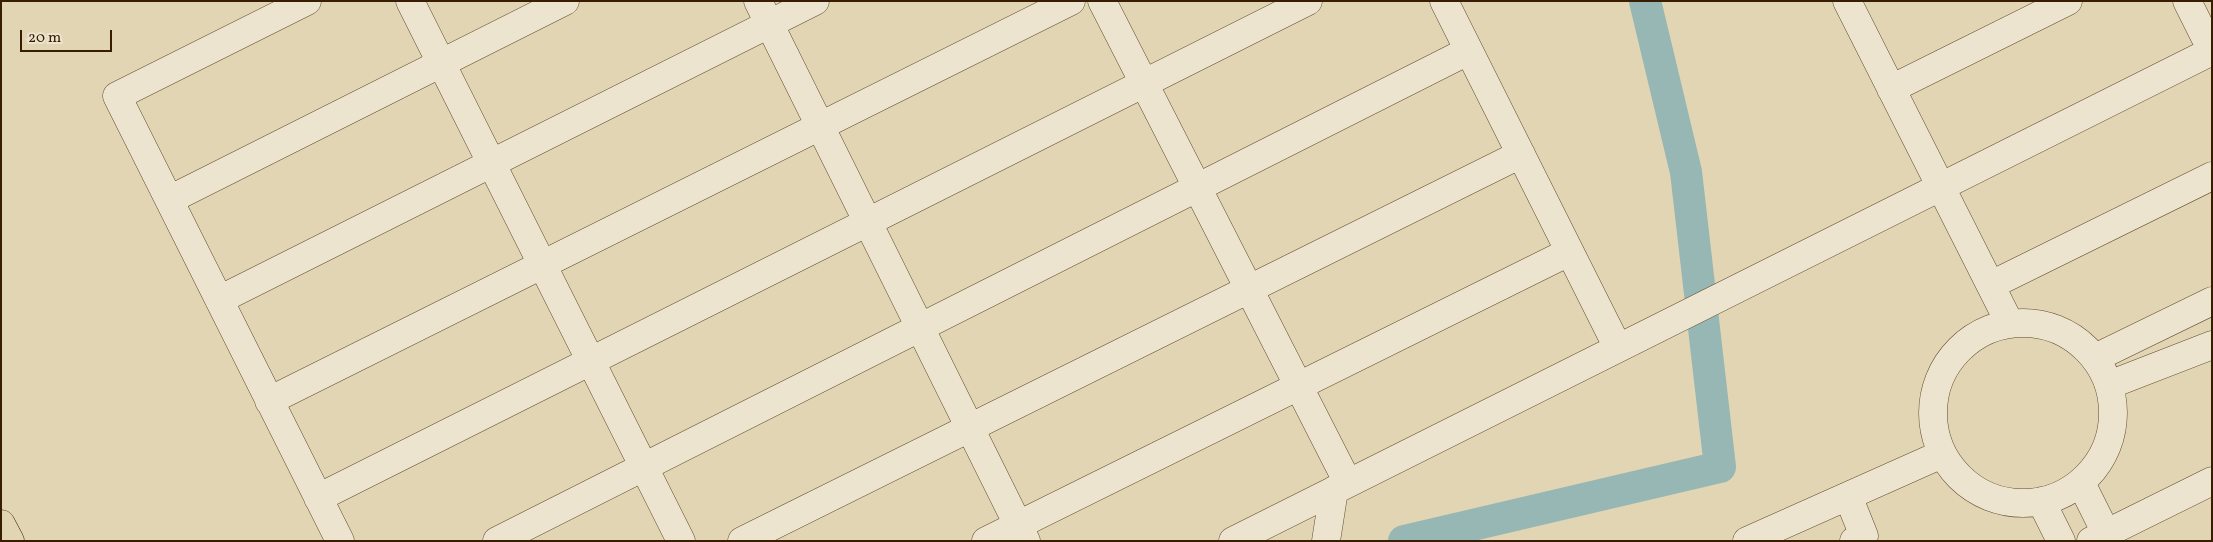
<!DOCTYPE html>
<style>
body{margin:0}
#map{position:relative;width:2213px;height:542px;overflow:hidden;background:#e1d5b3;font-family:Vollkorn,serif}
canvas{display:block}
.frame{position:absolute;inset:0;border:2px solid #391d03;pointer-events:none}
.scale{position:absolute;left:20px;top:30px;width:92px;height:22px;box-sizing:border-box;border:2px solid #391d03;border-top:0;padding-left:6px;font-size:15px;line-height:18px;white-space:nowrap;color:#391d03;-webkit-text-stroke:4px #ece4ce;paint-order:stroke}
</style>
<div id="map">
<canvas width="2213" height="542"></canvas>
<div class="frame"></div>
<div class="scale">20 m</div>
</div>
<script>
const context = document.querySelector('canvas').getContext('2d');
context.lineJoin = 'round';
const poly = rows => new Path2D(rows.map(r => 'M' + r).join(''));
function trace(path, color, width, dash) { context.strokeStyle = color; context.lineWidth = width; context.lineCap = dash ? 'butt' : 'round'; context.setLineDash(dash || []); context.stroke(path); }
trace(poly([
 [1404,541,1720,467,1686,172,1645,1]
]), '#96b7b4', 32);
const minor = poly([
 [307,1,117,96,340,541],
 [410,1,681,541],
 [758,1,1026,541],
 [1102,1,1348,483],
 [1444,1,1618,348],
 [1847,1,2010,324],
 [2187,1,2212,51],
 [1891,89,2068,1],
 [169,200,565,1],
 [1991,285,2212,176],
 [219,300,815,1],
 '1933 413a90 90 0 1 1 180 0a90 90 0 1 1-180 0Z',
 [2095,358,2212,301],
 [2109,385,2212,345],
 [269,401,1071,1],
 [2081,483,2110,541],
 [1848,496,1864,536,1854,541],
 [318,498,1308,1],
 [2041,501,2061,541],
 [497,541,1468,51],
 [742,541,1521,154],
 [986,541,1569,252],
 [1233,541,2212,51],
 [1326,541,1334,490],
 [1747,541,1942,454],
 [2091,541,2212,481]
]);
const major = poly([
 [1,524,10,541]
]);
trace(minor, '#634b2f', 29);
trace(major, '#391d03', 29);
trace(minor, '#ece4ce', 28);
trace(major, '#e1d5b3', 28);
</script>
